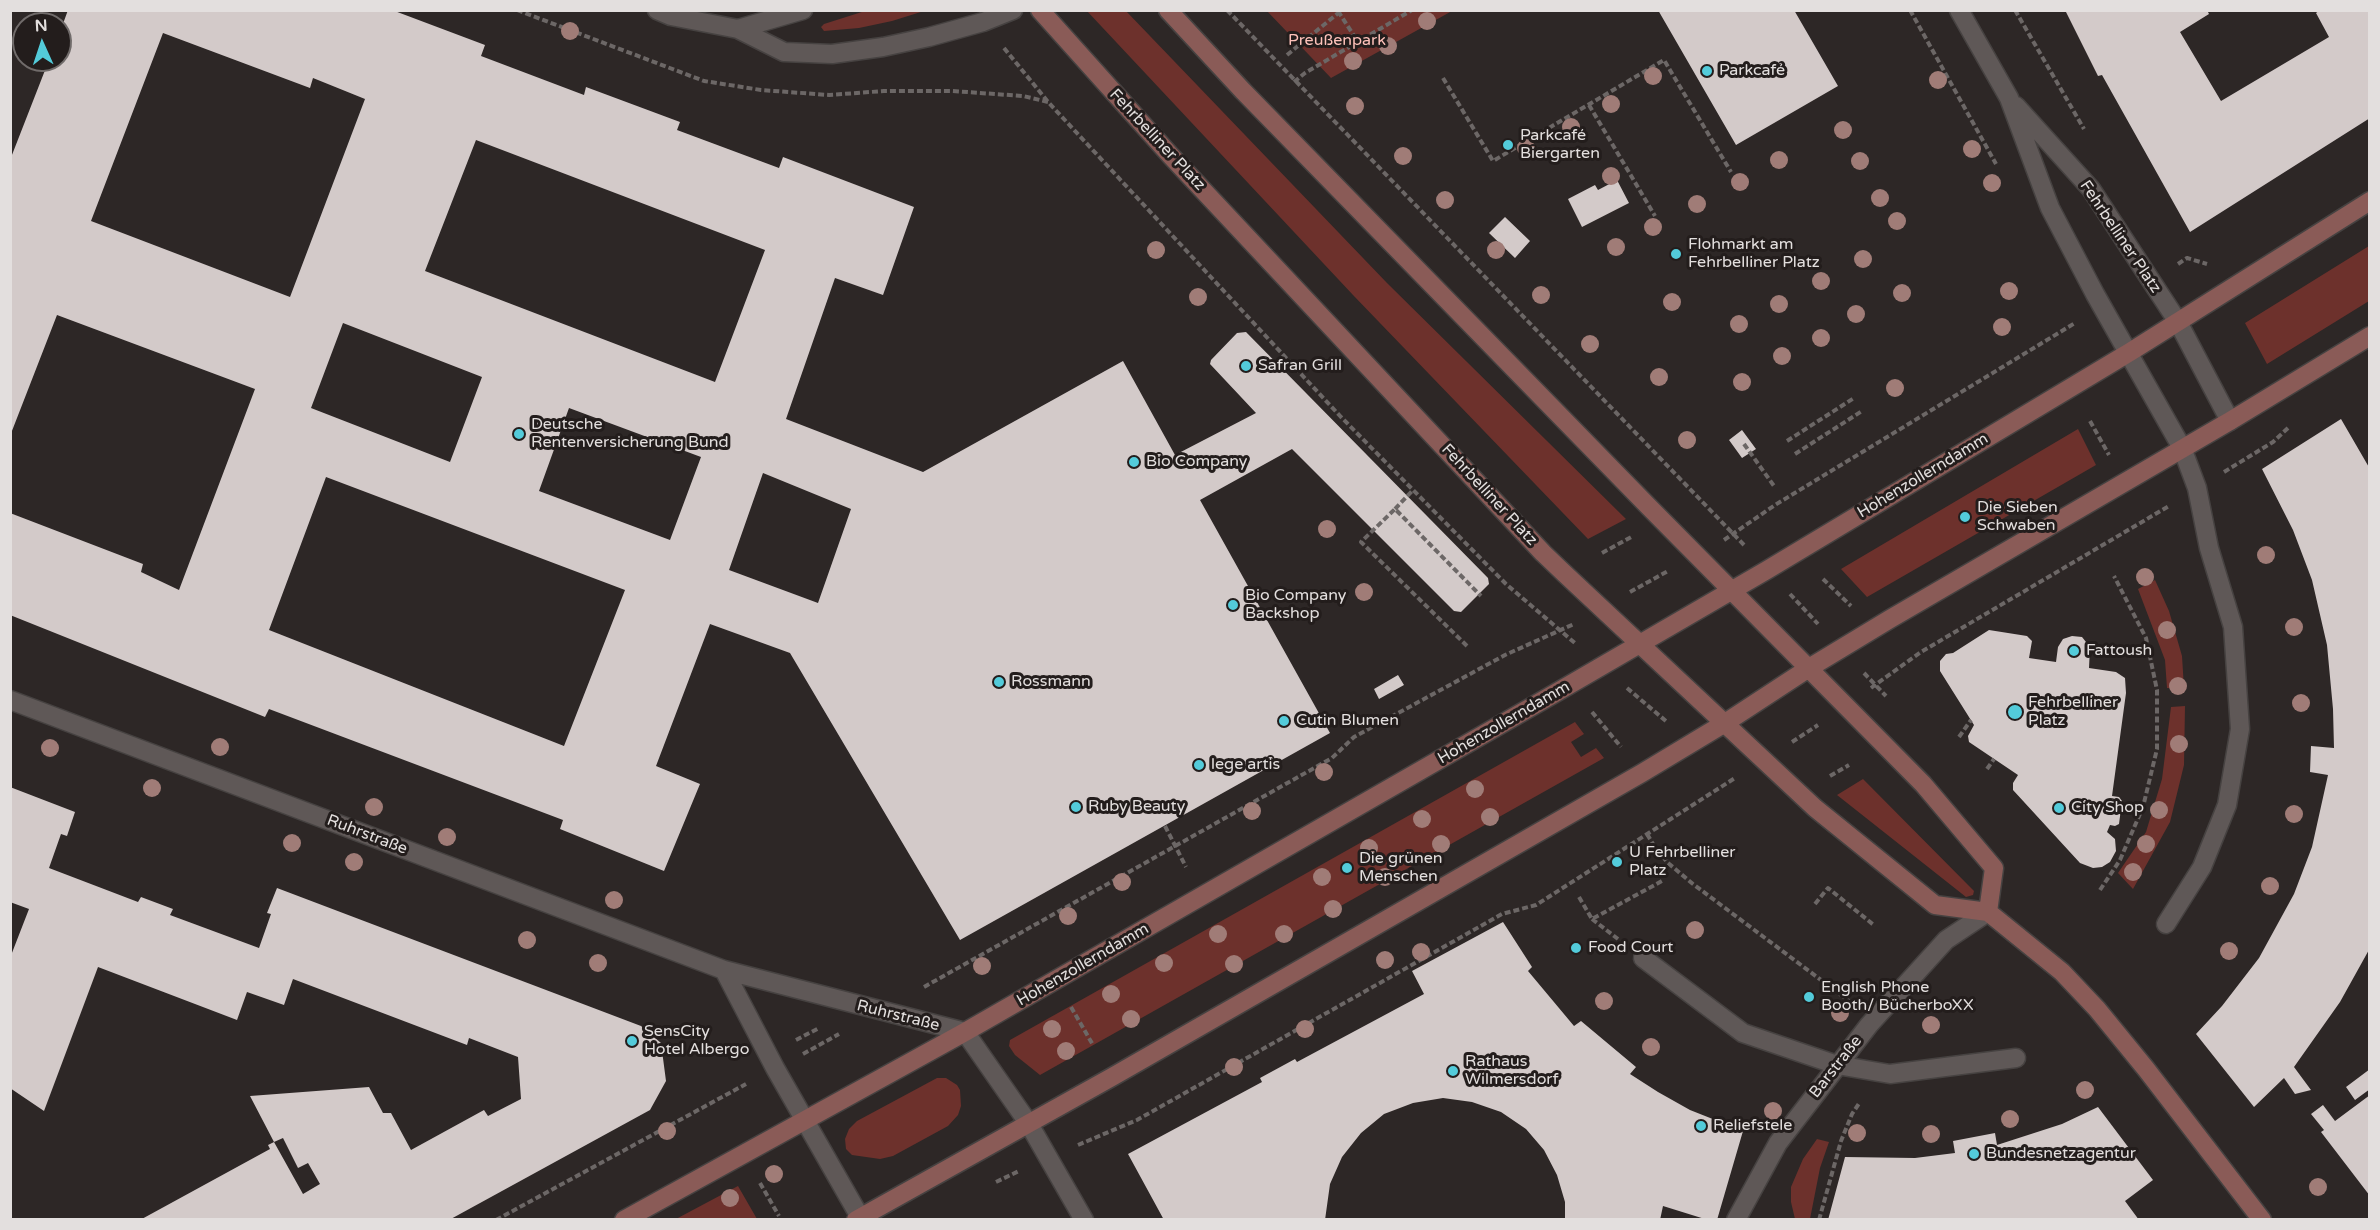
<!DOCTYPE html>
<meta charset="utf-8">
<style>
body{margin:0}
#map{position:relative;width:2380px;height:1230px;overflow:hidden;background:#2d2726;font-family:"Varela Round",sans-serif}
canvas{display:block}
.frame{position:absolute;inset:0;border:12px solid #e3dfde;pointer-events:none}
.north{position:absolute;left:12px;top:12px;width:60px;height:60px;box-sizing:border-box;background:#231d1c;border:2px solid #706b6a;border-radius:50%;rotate:357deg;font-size:16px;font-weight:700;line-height:24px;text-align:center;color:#e3dfde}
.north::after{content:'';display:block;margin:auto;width:21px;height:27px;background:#53cbda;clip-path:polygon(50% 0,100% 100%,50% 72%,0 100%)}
</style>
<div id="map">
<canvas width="2380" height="1230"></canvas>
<div class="frame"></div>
<div class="north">N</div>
</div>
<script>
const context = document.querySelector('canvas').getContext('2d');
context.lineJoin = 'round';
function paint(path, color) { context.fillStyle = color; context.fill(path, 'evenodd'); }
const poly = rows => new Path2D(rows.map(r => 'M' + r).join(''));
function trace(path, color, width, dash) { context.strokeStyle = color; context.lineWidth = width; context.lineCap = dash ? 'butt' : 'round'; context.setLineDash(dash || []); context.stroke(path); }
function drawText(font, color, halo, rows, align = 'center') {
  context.font = font + ' "Varela Round",sans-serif'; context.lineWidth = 6; context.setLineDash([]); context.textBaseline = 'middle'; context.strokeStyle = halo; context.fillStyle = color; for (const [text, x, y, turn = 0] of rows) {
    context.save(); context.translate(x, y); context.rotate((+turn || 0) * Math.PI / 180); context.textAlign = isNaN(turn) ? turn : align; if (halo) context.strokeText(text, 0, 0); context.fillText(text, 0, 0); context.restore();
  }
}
paint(poly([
 [924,11,892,21,859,28,824,31,821,27,824,24,865,11],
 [1087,11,1126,11,1387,283,1626,519,1588,539,1353,295],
 [1267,11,1452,11,1331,78],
 [2369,246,2369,301,2267,364,2245,323],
 [2078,429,2096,465,1867,597,1841,569],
 [2155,580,2169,611,2182,656,2184,688,2167,688,2165,660,2138,589],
 [2185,706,2184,765,2170,822,2133,889,2118,873,2146,832,2162,779,2171,707],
 [1575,722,1584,734,1571,742,1581,757,1596,748,1604,758,1040,1075,1015,1055,1009,1046,1010,1040],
 [1863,779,1974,891,1973,895,1966,897,1837,795],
 [937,1078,946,1078,957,1085,960,1090,961,1106,958,1115,948,1126,893,1156,880,1159,852,1155,846,1149,845,1139,849,1129,857,1121],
 [1817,1139,1829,1142,1820,1168,1810,1219,1795,1219,1791,1202,1791,1187,1803,1159],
 [738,1186,757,1219,676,1219]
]), '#6d312c');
paint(poly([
 [68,10,392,10,485,45,481,56,584,95,586,87,680,122,677,130,779,168,783,157,914,207,883,295,835,278,786,419,923,472,1123,361,1175,455,1256,413,1210,364,1211,360,1237,333,1246,332,1488,578,1489,584,1461,612,1454,611,1292,449,1200,500,1330,733,960,940,790,653,710,624,656,766,700,784,664,871,560,829,563,820,269,709,265,717,10,615,10,513,143,564,141,572,179,590,255,389,57,315,10,436,10,160,49,60,60,60,60,32],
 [163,33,310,88,313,78,365,99,290,297,91,221],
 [476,140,765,250,715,382,425,271],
 [343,323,482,377,450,462,311,408],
 [569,408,701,457,670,540,539,491],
 [763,473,851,509,818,603,729,570],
 [326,477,625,590,564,746,269,630],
 [1658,10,1794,10,1838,86,1736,145],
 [2065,10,2207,10,2209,14,2180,32,2221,101,2329,37,2316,13,2320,10,2370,10,2370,118,2190,232,2102,75,2098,76],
 [1617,180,1629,203,1582,227,1568,199,1595,185,1598,190],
 [1505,217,1530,241,1515,258,1489,233],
 [2341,419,2370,469,2370,948,2340,1002,2294,1067,2311,1090,2295,1094,2284,1078,2254,1107,2196,1034,2222,1006,2259,958,2294,894,2312,847,2328,775,2310,772,2311,746,2334,748,2333,709,2327,645,2312,580,2293,530,2262,469],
 [1742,430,1756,449,1742,458,1729,440],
 [1989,630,2027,636,2032,641,2029,658,2056,662,2058,647,2063,639,2072,636,2082,637,2090,647,2089,668,2116,672,2125,678,2126,693,2112,796,2119,797,2122,801,2119,824,2115,826,2110,825,2107,832,2115,839,2116,851,2110,862,2102,867,2093,868,2080,863,2013,790,2013,783,2018,775,1969,742,1968,736,1974,725,1940,671,1940,661,1946,654,1953,653],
 [1398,675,1404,685,1379,699,1374,689],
 [10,787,75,812,67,836,61,834,49,868,138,902,141,897,173,909,170,915,259,948,271,914,267,913,277,888,641,1026,661,1043,666,1081,650,1110,449,1220,140,1220,270,1149,268,1145,274,1142,303,1194,320,1184,308,1163,298,1168,283,1138,274,1142,250,1096,369,1087,383,1113,391,1113,411,1150,484,1110,488,1116,521,1099,518,1057,469,1038,467,1045,293,979,284,1005,247,992,237,1020,98,967,44,1111,10,1088,10,958,29,909,10,902],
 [1503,922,1532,967,1528,971,1574,1026,1581,1021,1636,1067,1630,1074,1658,1092,1690,1110,1743,1131,1717,1220,1708,1220,1663,1206,1660,1220,1565,1220,1565,1202,1557,1175,1544,1150,1526,1129,1501,1112,1472,1102,1443,1098,1413,1103,1384,1114,1361,1133,1342,1157,1330,1184,1325,1220,1164,1220,1128,1154,1262,1082,1260,1078,1295,1059,1297,1062,1424,994,1412,971],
 [2370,1069,2370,1089,2355,1100,2346,1087],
 [2370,1095,2370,1196,2321,1132,2324,1130,2311,1114,2323,1105,2335,1121],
 [2098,1107,2153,1180,2125,1201,2139,1220,1828,1220,1845,1157,1915,1158,1955,1153,1953,1141,1995,1133,1997,1145,2062,1124]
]), '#d3cac9');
const service = poly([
 [2166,924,2202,867,2227,805,2240,729,2233,627,2209,548,2197,488,2182,448],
 [1643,958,1743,1033,1837,1065,1890,1074,2016,1058]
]);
const minor = poly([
 [1959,10,2009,98,2050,208,2095,294,2182,448],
 [2016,106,2091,189,2178,322,2230,421],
 [10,700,724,970,965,1032,1029,1124,1084,1220],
 [724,970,775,1068,860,1217],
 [1736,1220,1778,1143,1869,1025,1946,940,1988,912]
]);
const tertiary = poly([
 [657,10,671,16,738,29,784,52,832,54,883,47,929,37,983,22,1013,10],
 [738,29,803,10]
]);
const secondary = poly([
 [1040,10,1170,155,1543,553,1565,574,1815,808,1935,905,1988,912,2062,972,2097,1009,2146,1069,2262,1220],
 [1168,10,1243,91,1649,507,1923,784,1994,868,1988,912],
 [624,1220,965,1032,1552,695,1767,570,2130,352,2370,201],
 [856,1220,1112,1077,1642,773,1725,723,1809,668,1890,619,2230,421,2370,336]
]);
trace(service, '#464241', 21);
trace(minor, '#464241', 21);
trace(tertiary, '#464241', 21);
trace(secondary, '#464241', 21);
trace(poly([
 [517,10,704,81,761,90,829,95,884,91,952,91,1023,96,1048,102],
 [1227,10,1744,545],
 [1910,10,1996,164],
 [2015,10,2084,129],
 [1338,11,1358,42],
 [1004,48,1049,103,1341,417,1506,584,1576,644],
 [1287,55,1342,10],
 [1443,78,1493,161,1664,60,1731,172],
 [1294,82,1305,73,1412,10],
 [1589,105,1655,216],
 [2178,264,2187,258,2207,264],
 [2090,421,2109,455],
 [1787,441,1854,398],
 [1744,444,1774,486],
 [1795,454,1862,411],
 [2224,472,2273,442,2289,427],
 [1395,509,1413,490],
 [1724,540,1775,505,2075,323],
 [1602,553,1633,536],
 [1823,579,1851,606],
 [1630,592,1668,571],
 [1790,594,1818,624],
 [1467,646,1361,542,1395,509,1481,596],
 [1864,673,1886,696],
 [1627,688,1667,722],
 [1871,688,1921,652,2169,506],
 [1592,712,1621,747],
 [1959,737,1971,720],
 [1792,742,1818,725],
 [1987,769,1994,759],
 [1830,776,1849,765],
 [1165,826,1186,867],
 [1647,834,1656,849,1668,863,1693,884,1849,1001],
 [2100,890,2120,860,2143,807,2157,749,2157,690,2146,638,2114,576],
 [1579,897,1592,919,1662,881],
 [1815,904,1828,888,1875,926],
 [1592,919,1618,939],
 [924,987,1332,758,1354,737,1505,655,1574,624],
 [1071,1007,1093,1045],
 [796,1040,819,1028],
 [803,1054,839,1034],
 [1078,1145,1137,1120,1502,914,1536,905,1735,778],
 [996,1182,1019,1171],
 [760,1183,779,1216],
 [496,1220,746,1084],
 [1819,1220,1841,1141,1852,1114,1860,1102]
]), '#6c6766', 4, [6, 3]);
trace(service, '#5f5857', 18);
trace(minor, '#5f5857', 18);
trace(tertiary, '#5f5857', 18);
trace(secondary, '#8a5b57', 18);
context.fillStyle = '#a07c77';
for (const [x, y] of [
 [1427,21],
 [570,31],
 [1388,46],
 [1353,61],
 [1653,76],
 [1938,80],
 [1611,104],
 [1355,106],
 [1571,127],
 [1843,130],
 [1526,148],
 [1972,149],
 [1403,156],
 [1779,160],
 [1860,161],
 [1611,176],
 [1740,182],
 [1992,183],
 [1880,198],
 [1445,200],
 [1697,204],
 [1897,221],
 [1653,227],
 [1616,247],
 [1156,250],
 [1496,250],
 [1863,259],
 [1821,281],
 [2009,291],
 [1902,293],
 [1541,295],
 [1198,297],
 [1672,302],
 [1779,304],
 [1856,314],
 [1739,324],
 [2002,327],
 [1821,338],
 [1590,344],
 [1782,356],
 [1659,377],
 [1742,382],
 [1895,388],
 [1687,440],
 [1327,529],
 [2266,555],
 [2145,577],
 [1364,592],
 [2294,627],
 [2167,630],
 [2178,686],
 [2301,703],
 [2179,744],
 [220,747],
 [50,748],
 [1324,772],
 [152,788],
 [1475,789],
 [374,807],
 [2159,810],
 [1252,811],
 [2294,814],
 [1490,817],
 [1422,819],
 [447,837],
 [292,843],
 [1441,844],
 [2146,844],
 [1369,848],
 [354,862],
 [2133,872],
 [1322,877],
 [1385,877],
 [1122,882],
 [2270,886],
 [614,900],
 [1333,909],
 [1068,916],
 [1695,930],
 [1218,934],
 [1284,934],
 [527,940],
 [2229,951],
 [1421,952],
 [1385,960],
 [598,963],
 [1164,963],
 [1234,964],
 [982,966],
 [1111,994],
 [1604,1001],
 [1840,1013],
 [1131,1019],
 [1931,1025],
 [1052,1029],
 [1305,1029],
 [1651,1047],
 [1066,1051],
 [1234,1067],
 [2085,1090],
 [1773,1111],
 [2010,1119],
 [667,1131],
 [1857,1133],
 [1931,1134],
 [774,1174],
 [2318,1187],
 [730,1198]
]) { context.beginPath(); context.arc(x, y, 9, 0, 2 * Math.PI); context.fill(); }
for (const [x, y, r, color] of [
 [1707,71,6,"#53cbda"],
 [1508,145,6,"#53cbda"],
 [1676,254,6,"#53cbda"],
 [1246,366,6,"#53cbda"],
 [519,434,6,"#53cbda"],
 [1134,462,6,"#53cbda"],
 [1965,517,6,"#53cbda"],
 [1233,605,6,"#53cbda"],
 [2074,651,6,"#53cbda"],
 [999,682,6,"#53cbda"],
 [2015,712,8,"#53cbda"],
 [1284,721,6,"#53cbda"],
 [1199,765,6,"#53cbda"],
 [1076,807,6,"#53cbda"],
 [2059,808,6,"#53cbda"],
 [1617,862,6,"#53cbda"],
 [1347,868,6,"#53cbda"],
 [1576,948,6,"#53cbda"],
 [1809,997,6,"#53cbda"],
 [632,1041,6,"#53cbda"],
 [1453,1071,6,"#53cbda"],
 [1701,1126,6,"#53cbda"],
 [1974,1154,6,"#53cbda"]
]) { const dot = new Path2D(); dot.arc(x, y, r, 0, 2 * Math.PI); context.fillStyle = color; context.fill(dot); trace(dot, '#231d1c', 2); }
drawText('16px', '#ffc2ba', '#231d1c', [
 ["Preußenpark",1337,41]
]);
drawText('16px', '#e3dfde', '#231d1c', [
 ["Parkcafé",1719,71],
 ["Parkcafé",1520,136],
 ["Biergarten",1520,154],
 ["Flohmarkt am",1688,245],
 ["Fehrbelliner Platz",1688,263],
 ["Safran Grill",1258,366],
 ["Deutsche",531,425],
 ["Rentenversicherung Bund",531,443],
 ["Bio Company",1146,462],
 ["Die Sieben",1977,508],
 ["Schwaben",1977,526],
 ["Bio Company",1245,596],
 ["Backshop",1245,614],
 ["Fattoush",2086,651],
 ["Rossmann",1011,682],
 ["Fehrbelliner",2028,703],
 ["Platz",2028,721],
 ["Cutin Blumen",1296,721],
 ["lege artis",1211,765],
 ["Ruby Beauty",1088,807],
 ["City Shop",2071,808],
 ["U Fehrbelliner",1629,853],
 ["Platz",1629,871],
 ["Die grünen",1359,859],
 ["Menschen",1359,877],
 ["Food Court",1588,948],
 ["English Phone",1821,988],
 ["Booth/ BücherboXX",1821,1006],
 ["SensCity",644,1032],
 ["Hotel Albergo",644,1050],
 ["Rathaus",1465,1062],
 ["Wilmersdorf",1465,1080],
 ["Reliefstele",1713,1126],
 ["Bundesnetzagentur",1986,1154]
], 'left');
drawText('16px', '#e3dfde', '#231d1c', [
 ["Fehrbelliner Platz",1157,140,47],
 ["Fehrbelliner Platz",2120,237,56],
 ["Hohenzollerndamm",1923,476,-31],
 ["Fehrbelliner Platz",1489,495,47],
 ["Hohenzollerndamm",1504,723,-30],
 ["Ruhrstraße",367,835,21],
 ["Hohenzollerndamm",1083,965,-30],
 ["Ruhrstraße",898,1016,14],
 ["Barstraße",1836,1067,-52]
]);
</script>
